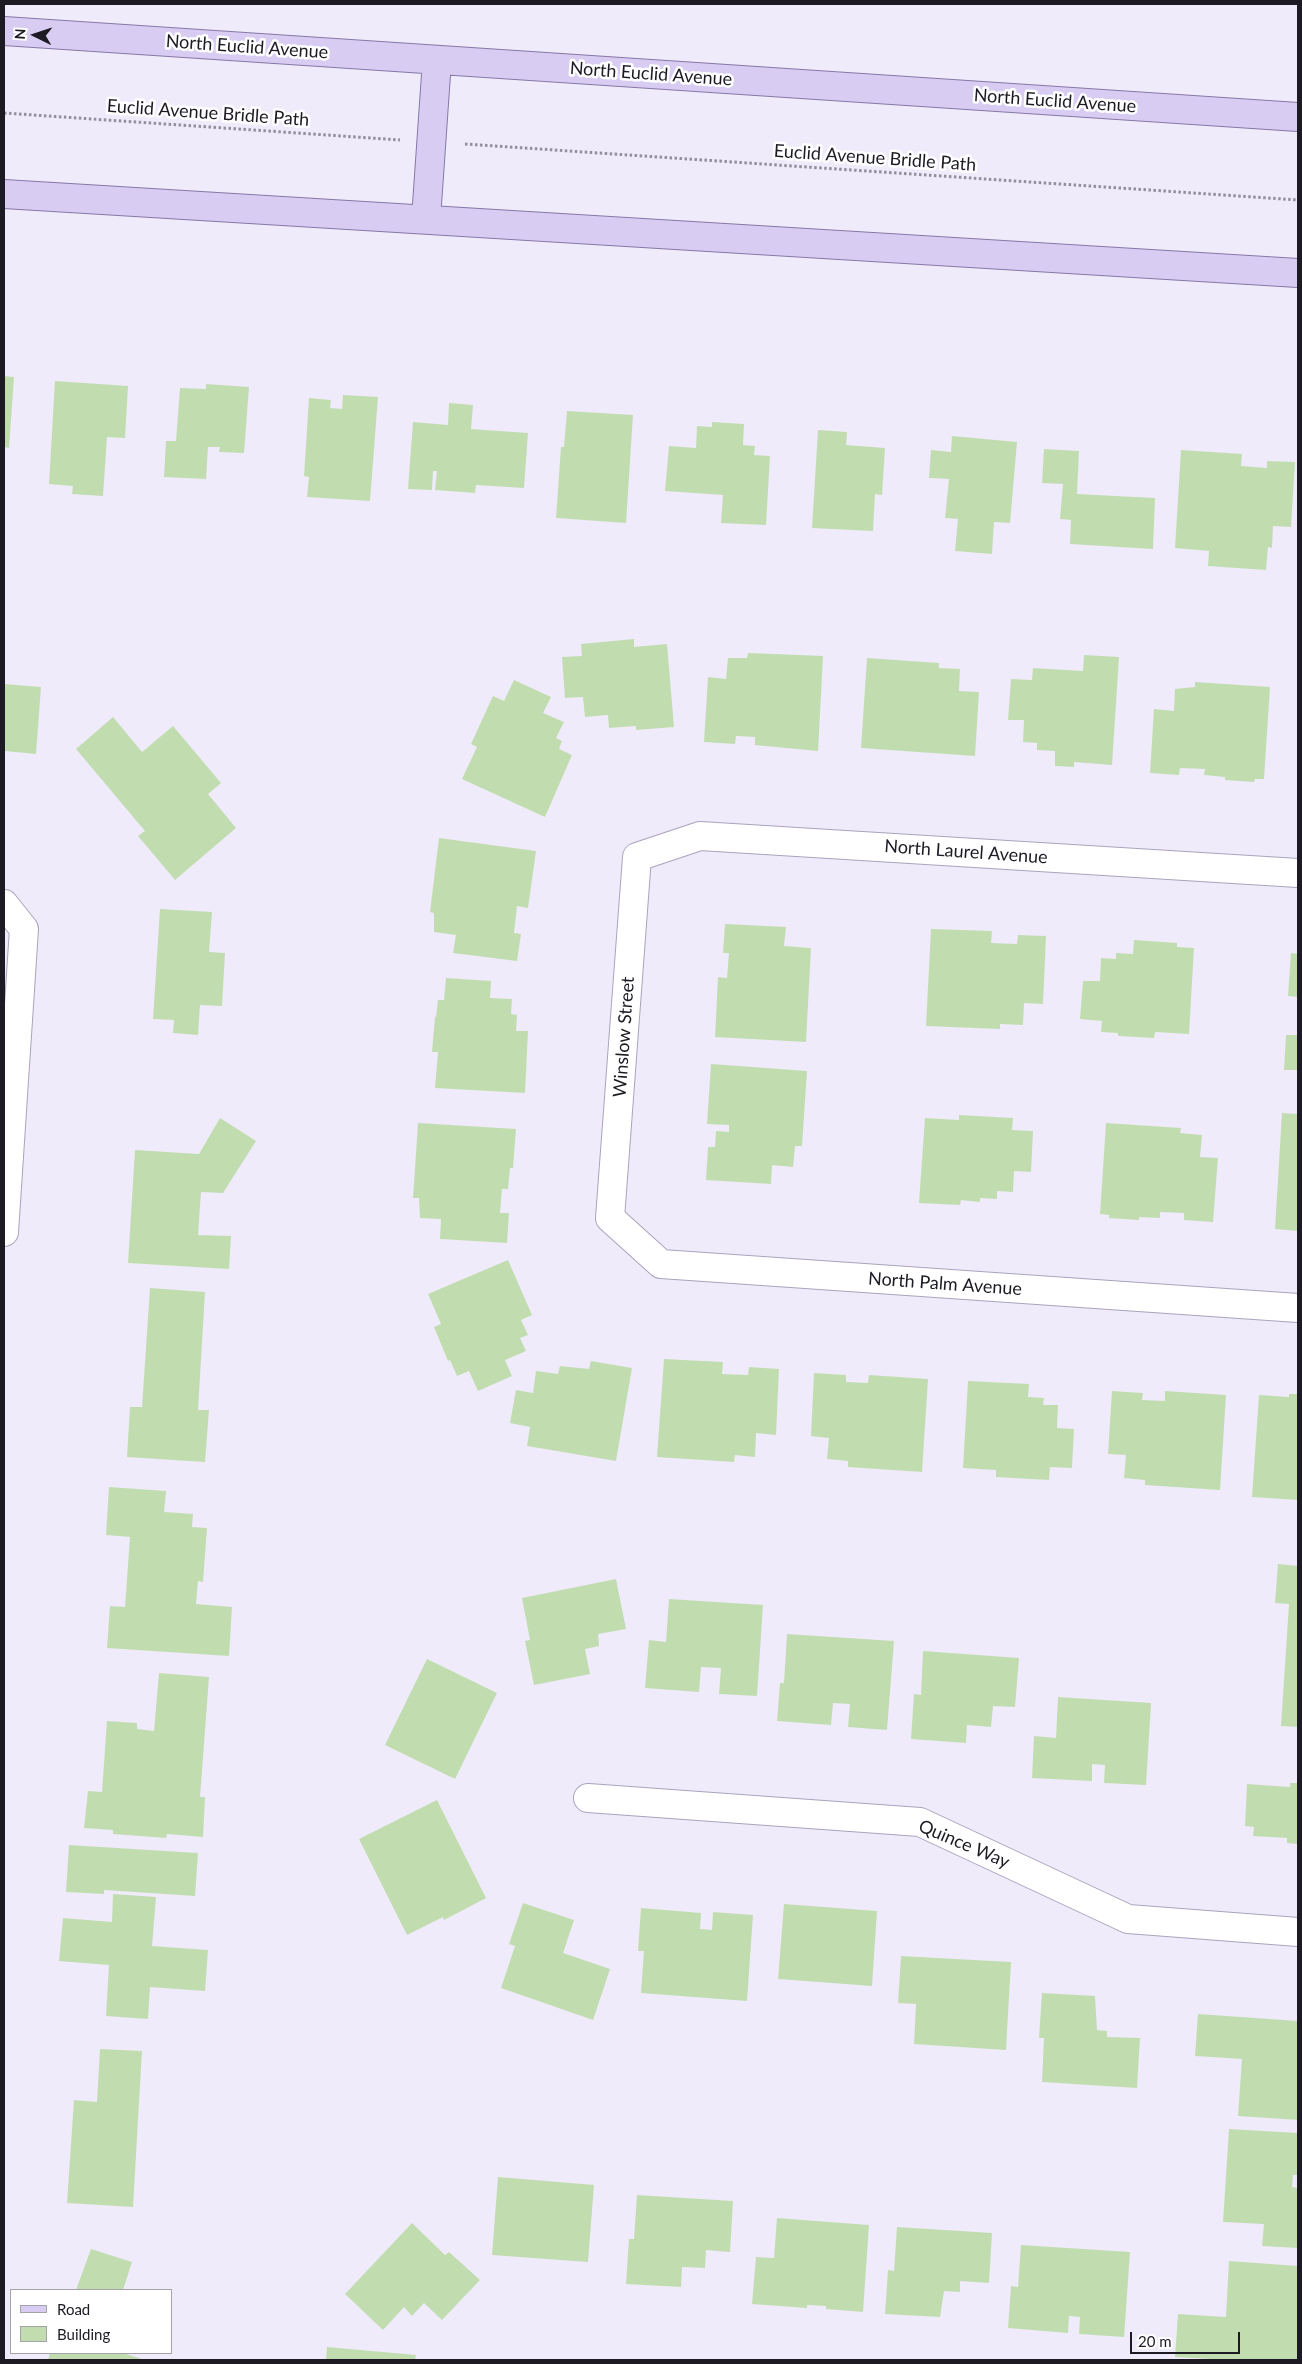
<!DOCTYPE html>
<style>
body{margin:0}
#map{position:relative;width:1302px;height:2364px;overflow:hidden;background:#f0ebfb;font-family:Lato,sans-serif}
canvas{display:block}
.frame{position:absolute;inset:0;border:5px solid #1d1a24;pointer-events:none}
.legend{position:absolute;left:10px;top:2289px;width:162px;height:65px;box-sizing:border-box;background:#fff;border:1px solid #a5a3a7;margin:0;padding:6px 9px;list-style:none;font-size:15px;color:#1d1a24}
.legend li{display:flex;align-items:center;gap:10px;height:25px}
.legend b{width:25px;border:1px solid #a5a3a7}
.north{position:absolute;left:10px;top:10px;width:50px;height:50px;-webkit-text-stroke:4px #fff;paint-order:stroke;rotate:274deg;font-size:14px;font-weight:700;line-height:20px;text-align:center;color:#1d1a24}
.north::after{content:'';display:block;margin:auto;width:18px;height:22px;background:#1d1a24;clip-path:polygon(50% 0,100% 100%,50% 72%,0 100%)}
.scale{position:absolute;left:1130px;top:2332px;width:110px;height:22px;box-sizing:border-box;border:2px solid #1d1a24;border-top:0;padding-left:6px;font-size:15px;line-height:18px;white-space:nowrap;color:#1d1a24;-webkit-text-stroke:4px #fff;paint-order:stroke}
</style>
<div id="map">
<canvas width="1302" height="2364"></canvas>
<div class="frame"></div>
<ul class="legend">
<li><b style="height:6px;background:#d8ccf3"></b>Road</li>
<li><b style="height:14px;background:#c1ddb0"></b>Building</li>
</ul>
<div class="north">N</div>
<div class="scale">20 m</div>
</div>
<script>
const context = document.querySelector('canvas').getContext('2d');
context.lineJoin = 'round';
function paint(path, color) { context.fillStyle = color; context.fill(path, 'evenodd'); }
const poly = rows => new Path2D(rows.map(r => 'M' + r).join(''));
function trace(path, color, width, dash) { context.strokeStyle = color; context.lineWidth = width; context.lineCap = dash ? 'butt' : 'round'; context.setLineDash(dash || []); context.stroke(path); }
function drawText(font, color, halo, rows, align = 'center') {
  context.font = font + ' Lato,sans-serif'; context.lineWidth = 5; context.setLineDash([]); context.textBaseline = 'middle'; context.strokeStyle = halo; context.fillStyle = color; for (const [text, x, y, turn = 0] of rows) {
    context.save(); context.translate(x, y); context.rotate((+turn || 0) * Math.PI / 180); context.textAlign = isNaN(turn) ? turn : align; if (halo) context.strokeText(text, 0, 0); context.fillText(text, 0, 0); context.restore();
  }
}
paint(poly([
 [4,376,14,377,9,448,4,447],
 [55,381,128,386,125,438,107,437,103,496,72,494,73,486,49,484],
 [206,384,249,387,244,453,219,452,220,447,208,447,206,479,164,477,166,441,176,441,180,388,206,389],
 [343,395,378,397,370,501,307,497,309,477,304,476,309,398,331,400,330,408,342,409],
 [449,403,473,405,471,429,528,433,524,488,476,485,475,493,435,490,437,471,433,471,432,490,408,489,413,422,448,425],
 [567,411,633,415,626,523,556,518,561,447,564,447],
 [712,422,744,424,743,445,755,446,754,455,770,456,766,525,721,523,723,495,665,491,669,446,696,448,697,426,712,427],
 [818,430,847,432,846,445,885,448,882,495,875,494,873,531,812,528],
 [952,436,1017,442,1010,523,994,522,992,554,955,551,958,519,945,518,949,479,929,478,931,450,951,452],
 [1044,449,1079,451,1077,494,1155,498,1153,549,1070,544,1071,520,1060,519,1063,484,1042,483],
 [1181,450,1242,454,1241,466,1267,468,1267,461,1295,462,1291,527,1273,526,1272,548,1268,547,1266,570,1208,566,1209,551,1175,548],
 [634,639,634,647,667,644,674,727,636,730,636,726,609,728,608,715,585,717,583,697,565,698,562,657,582,656,581,644],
 [748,653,823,656,818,751,755,745,755,737,736,736,735,744,704,742,708,677,726,679,728,658,747,658],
 [1084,655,1119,657,1112,765,1074,762,1074,767,1055,766,1055,751,1037,750,1037,743,1023,742,1024,720,1008,720,1011,679,1032,680,1033,668,1083,671],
 [867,658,939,663,939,668,960,669,959,691,979,692,975,756,861,748],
 [514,680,551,697,543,713,564,722,556,738,562,741,559,749,572,755,545,817,462,779,477,747,471,744,493,696,504,701],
 [1195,682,1270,687,1264,779,1255,779,1254,782,1225,780,1225,777,1204,775,1205,769,1180,768,1179,775,1150,773,1154,709,1174,711,1175,689,1195,687],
 [4,684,41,687,36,754,4,751],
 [113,717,142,752,173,726,221,783,208,794,236,828,175,880,138,836,145,831,76,749],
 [439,838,536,851,528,908,517,906,514,933,521,934,517,961,453,953,456,935,434,932,434,913,430,912],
 [160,909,212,912,209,952,225,953,222,1006,200,1005,198,1035,173,1033,174,1020,153,1019],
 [725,924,786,927,784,946,811,948,806,1042,715,1037,718,977,727,978,729,953,723,953],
 [931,929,992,931,991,943,1017,944,1018,935,1046,936,1043,1004,1024,1003,1023,1025,1000,1024,1000,1029,926,1026],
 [1134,940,1177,943,1177,947,1194,948,1189,1034,1155,1032,1154,1038,1118,1036,1118,1033,1101,1032,1102,1021,1080,1019,1083,981,1100,981,1101,958,1116,959,1116,953,1133,954],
 [1291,953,1298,954,1298,997,1288,996],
 [446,978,491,981,490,998,512,999,511,1014,517,1015,516,1031,528,1031,525,1093,435,1088,438,1052,432,1052,435,1017,436,1017,438,1000,444,1000],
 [1286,1035,1298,1035,1298,1070,1284,1070],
 [711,1064,807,1071,802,1146,795,1146,793,1167,772,1165,771,1184,706,1180,708,1147,715,1147,716,1131,729,1132,729,1125,707,1124],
 [1282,1113,1298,1114,1298,1231,1275,1229],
 [959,1115,1013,1118,1012,1130,1033,1131,1031,1172,1014,1171,1013,1192,997,1191,997,1199,980,1198,980,1202,961,1200,960,1205,919,1203,925,1118,959,1120],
 [220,1118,256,1141,223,1193,201,1192,198,1235,231,1236,229,1269,128,1263,135,1150,199,1154],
 [418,1123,516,1129,513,1168,510,1168,508,1189,502,1189,500,1213,509,1213,507,1243,440,1239,441,1219,420,1218,419,1198,413,1198],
 [1106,1123,1181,1128,1180,1133,1202,1135,1200,1157,1218,1158,1213,1222,1184,1220,1184,1213,1160,1212,1160,1218,1139,1217,1139,1220,1109,1218,1109,1215,1100,1214],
 [508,1260,532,1315,521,1320,528,1335,520,1338,526,1351,505,1360,512,1376,478,1391,469,1371,457,1376,450,1360,448,1361,434,1327,441,1324,428,1294],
 [150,1288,205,1292,198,1410,209,1410,205,1462,127,1457,130,1407,142,1407],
 [664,1359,723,1362,722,1374,748,1375,749,1367,779,1369,776,1435,756,1433,755,1457,735,1455,734,1462,657,1457],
 [591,1361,632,1368,616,1461,527,1446,530,1427,510,1423,516,1390,533,1393,536,1371,558,1374,560,1366,589,1369],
 [814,1373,846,1375,846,1382,868,1383,869,1375,928,1379,922,1472,848,1467,848,1461,827,1459,829,1438,811,1436],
 [968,1381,1029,1384,1028,1397,1044,1398,1043,1405,1058,1405,1057,1428,1074,1429,1072,1468,1050,1467,1049,1480,996,1477,996,1470,963,1468],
 [1112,1391,1143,1393,1142,1400,1165,1401,1165,1391,1226,1395,1220,1490,1145,1485,1145,1480,1124,1478,1126,1455,1108,1454],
 [1289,1394,1298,1394,1298,1500,1252,1497,1259,1395,1289,1397],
 [109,1487,166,1491,164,1512,193,1514,192,1527,207,1528,203,1582,198,1581,196,1604,232,1607,229,1656,107,1648,110,1606,125,1607,130,1537,106,1535],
 [1278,1564,1298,1566,1298,1727,1281,1726,1289,1604,1275,1603],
 [616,1579,626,1629,598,1634,599,1646,585,1649,590,1674,534,1685,525,1641,530,1640,522,1598],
 [669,1599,763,1605,757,1696,719,1694,721,1668,701,1667,699,1692,645,1688,649,1640,666,1642],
 [787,1634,894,1641,887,1730,848,1727,850,1704,833,1703,831,1725,777,1721,780,1683,784,1683],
 [923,1651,1019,1658,1015,1707,993,1706,991,1727,967,1725,966,1743,911,1739,914,1694,921,1695],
 [427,1659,497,1693,455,1779,385,1745],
 [159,1673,209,1677,200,1797,205,1797,203,1837,167,1834,166,1838,113,1834,113,1830,84,1828,88,1791,102,1792,107,1721,137,1723,137,1729,154,1731],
 [1058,1697,1151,1703,1146,1785,1104,1783,1105,1765,1092,1764,1092,1781,1032,1778,1034,1736,1056,1738],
 [1290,1783,1298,1783,1298,1844,1287,1843,1287,1838,1253,1836,1254,1827,1245,1826,1247,1784,1290,1787],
 [437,1800,486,1898,444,1920,443,1917,407,1935,359,1839],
 [69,1845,198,1853,195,1896,104,1890,104,1894,66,1892],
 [113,1894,156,1897,152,1946,208,1950,205,1991,150,1987,148,2019,106,2016,109,1965,59,1961,63,1918,112,1922],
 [523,1903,574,1920,563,1953,610,1969,593,2020,501,1988,515,1946,509,1944],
 [784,1904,877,1911,872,1986,778,1979],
 [641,1908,701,1913,700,1929,712,1930,713,1912,753,1915,747,2001,641,1993,644,1951,638,1951],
 [901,1956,1011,1962,1006,2050,914,2044,916,2004,898,2003],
 [1042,1993,1095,1996,1097,2030,1107,2031,1107,2037,1140,2038,1137,2088,1042,2082,1044,2038,1039,2038],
 [1198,2014,1298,2021,1298,2120,1238,2116,1242,2059,1195,2056],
 [100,2049,142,2051,133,2207,67,2203,74,2100,97,2102],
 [1229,2129,1298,2133,1298,2175,1293,2175,1292,2187,1298,2188,1298,2248,1262,2246,1264,2224,1223,2222],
 [498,2177,594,2185,588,2262,492,2255],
 [637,2195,733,2201,730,2252,706,2250,705,2268,682,2267,681,2287,626,2284,629,2239,634,2239],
 [777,2218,869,2225,863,2312,826,2309,826,2306,807,2305,807,2308,752,2304,756,2257,774,2258],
 [412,2223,445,2255,449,2252,480,2280,442,2320,424,2303,412,2316,404,2307,383,2330,345,2294],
 [897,2227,992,2233,989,2283,960,2281,960,2292,944,2291,940,2317,885,2314,888,2270,894,2271],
 [1021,2245,1130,2252,1124,2337,1079,2334,1080,2317,1069,2316,1068,2333,1008,2328,1011,2286,1018,2287],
 [91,2249,132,2262,123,2290,76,2290],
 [1229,2261,1298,2266,1298,2360,1228,2360,1175,2357,1178,2314,1226,2317],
 [327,2347,416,2355,415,2360,326,2360],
 [50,2353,123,2353,145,2360,48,2360]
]), '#c1ddb0');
const minor = poly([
 [1298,873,700,836,637,857,610,1218,661,1264,1298,1308],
 [4,904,24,929,4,1232],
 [588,1798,920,1822,1128,1919,1298,1932]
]);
const primary = poly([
 [4,31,1298,117],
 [4,194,1298,273],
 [426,219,437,60]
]);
trace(minor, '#aaa3bc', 30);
trace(primary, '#8678a5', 30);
trace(poly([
 [4,113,400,140],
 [465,144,1298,200]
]), '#928e9b', 3, [2.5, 2.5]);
trace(minor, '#fff', 28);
trace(primary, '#d8ccf3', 28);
drawText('18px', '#1d1a24', '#fff', [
 ["North Euclid Avenue",247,47,4],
 ["North Euclid Avenue",651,74,4],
 ["North Euclid Avenue",1055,101,4],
 ["Euclid Avenue Bridle Path",208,113,4],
 ["Euclid Avenue Bridle Path",875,158,4],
 ["North Laurel Avenue",966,852,4],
 ["Winslow Street",624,1037,-86],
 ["North Palm Avenue",945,1284,4],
 ["Quince Way",964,1844,23]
]);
</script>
